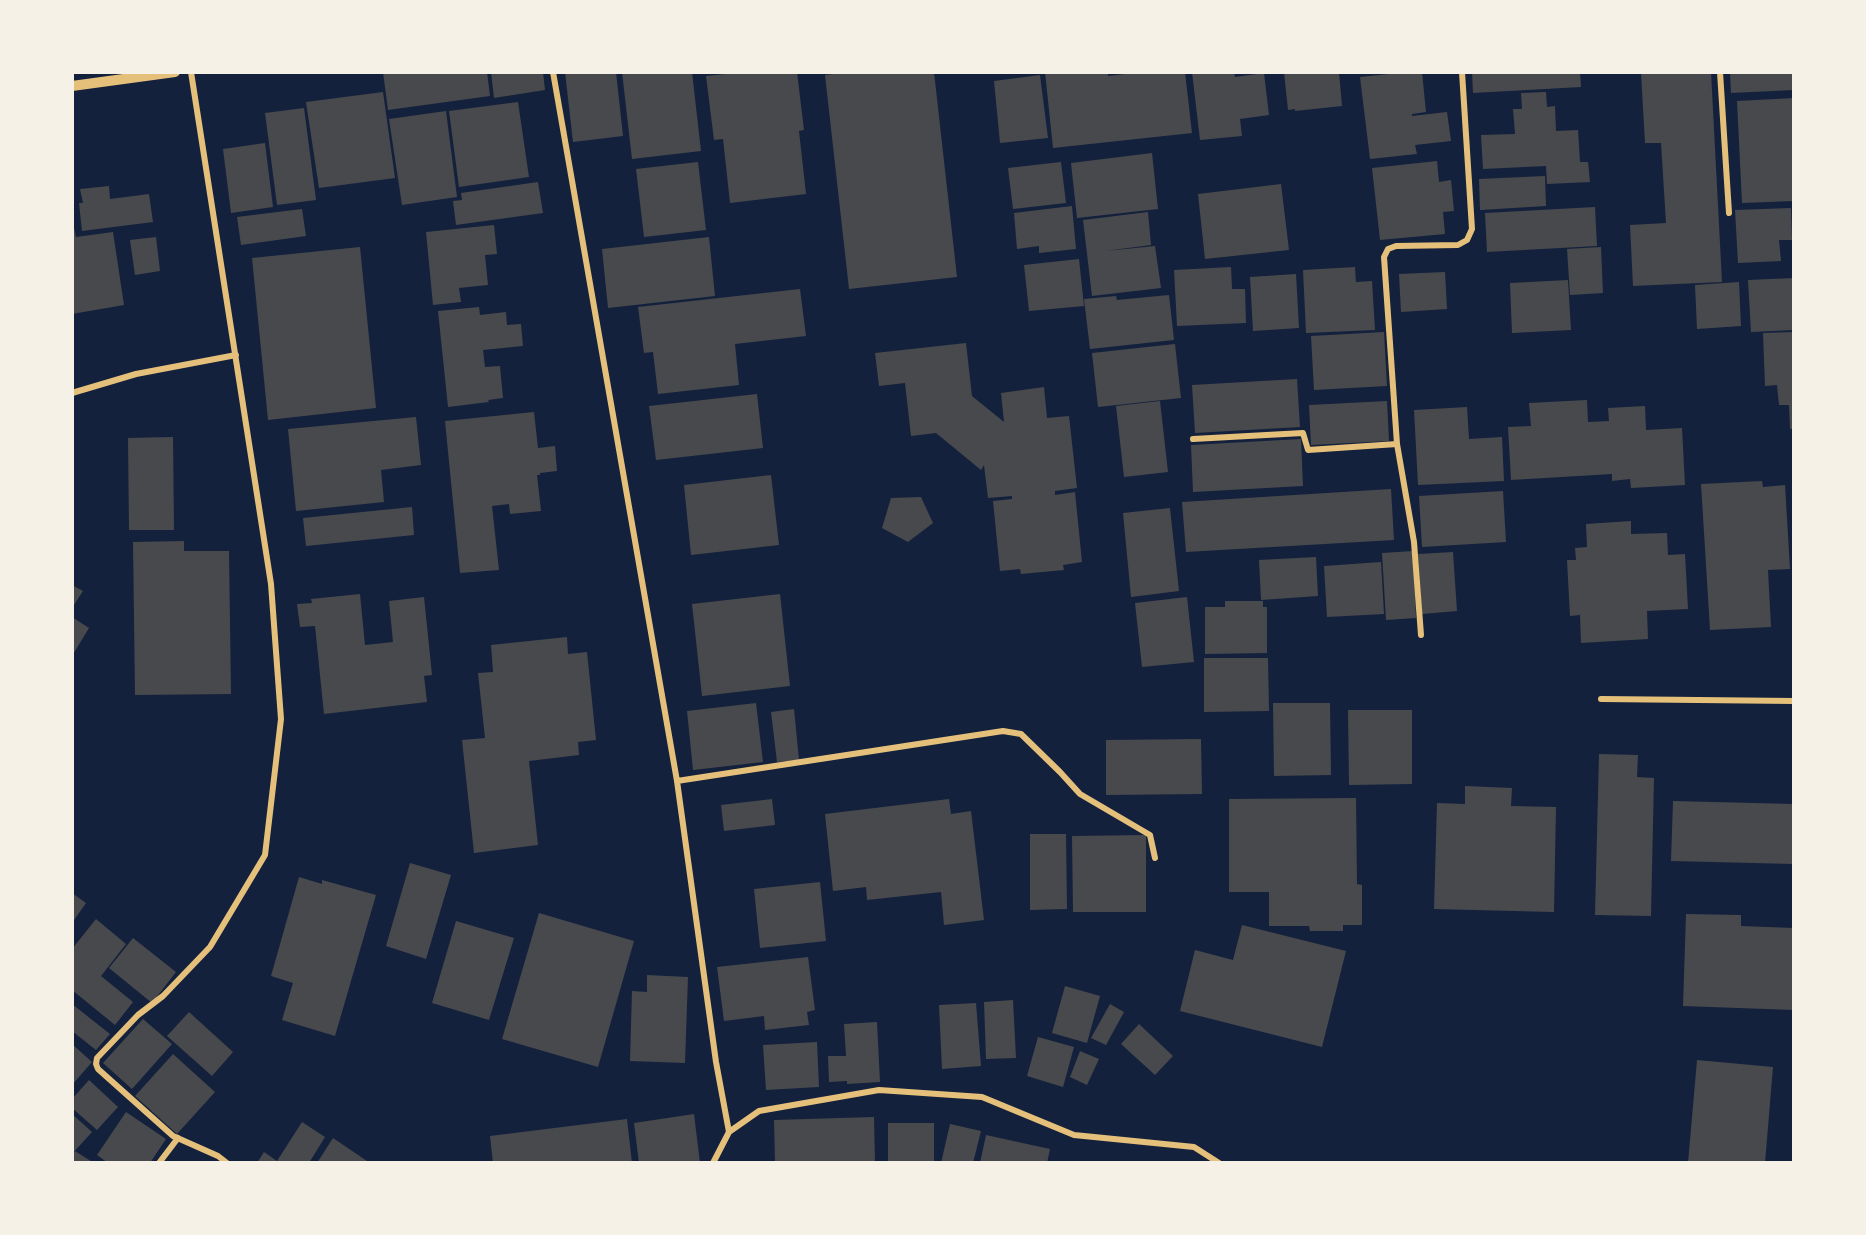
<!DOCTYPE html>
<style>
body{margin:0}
#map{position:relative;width:1866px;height:1235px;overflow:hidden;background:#14213d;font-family:Ubuntu,sans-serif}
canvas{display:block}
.frame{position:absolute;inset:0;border:74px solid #f6f1e7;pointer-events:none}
</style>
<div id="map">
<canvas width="1866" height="1235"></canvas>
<div class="frame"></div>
</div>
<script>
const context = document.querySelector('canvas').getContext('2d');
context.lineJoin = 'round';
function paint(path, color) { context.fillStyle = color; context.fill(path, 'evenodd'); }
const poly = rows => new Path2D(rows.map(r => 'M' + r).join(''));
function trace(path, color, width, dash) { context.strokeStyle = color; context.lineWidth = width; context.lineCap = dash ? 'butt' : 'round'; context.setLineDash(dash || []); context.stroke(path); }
paint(poly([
 [383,72,487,72,490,96,388,110],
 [491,72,543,72,545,90,494,98],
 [565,72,616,72,623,136,573,142],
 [622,72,692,72,701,151,632,159],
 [745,72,797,72,804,130,799,131,806,194,730,203,723,139,714,140,706,76],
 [850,72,934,72,957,277,849,289,825,75],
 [1045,72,1108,72,1108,76,1142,72,1185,72,1192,133,1053,148],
 [1192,72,1234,72,1235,77,1264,73,1269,115,1240,119,1242,136,1200,140],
 [1284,72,1339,72,1342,106,1295,111,1295,109,1288,110],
 [1408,72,1422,72,1426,112,1412,114,1412,116,1447,112,1451,141,1415,145,1417,154,1370,159,1360,77],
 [1472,72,1580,72,1581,87,1473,93],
 [1641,72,1711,72,1722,282,1633,286,1630,225,1666,223,1661,143,1645,143],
 [1730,72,1794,72,1794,90,1731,93],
 [1040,75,1048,138,1000,143,994,81],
 [383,92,395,178,319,188,306,102],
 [1546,92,1547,107,1555,106,1556,131,1578,130,1580,162,1588,162,1590,182,1547,184,1546,166,1483,169,1481,135,1515,134,1513,109,1522,109,1521,93],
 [1794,98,1794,201,1742,203,1737,101],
 [518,102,529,177,459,187,449,111],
 [304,108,316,200,277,205,265,113],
 [446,111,457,197,402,205,389,119],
 [265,143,273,207,231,213,223,149],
 [1152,153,1158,209,1077,218,1071,163],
 [1437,161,1439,182,1451,180,1454,211,1443,212,1445,234,1380,240,1372,168],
 [698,162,706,230,644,237,636,169],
 [1061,162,1066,203,1013,209,1008,168],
 [1545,176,1546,206,1480,210,1479,179],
 [538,182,543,213,456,225,453,201,462,200,461,193],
 [1281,184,1289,250,1205,259,1198,194],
 [109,186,110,199,149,194,153,222,82,231,79,203,83,203,80,189],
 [1072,206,1076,249,1039,253,1039,246,1017,249,1014,213],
 [1595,207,1597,246,1487,252,1485,213],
 [1791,208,1792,240,1779,240,1781,261,1738,263,1735,210],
 [302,209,306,236,241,245,237,217],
 [1148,212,1151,245,1105,251,1155,246,1161,288,1092,296,1083,220],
 [72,218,76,237,113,232,124,305,72,314],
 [494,225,497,254,485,255,488,285,459,288,461,302,433,305,426,232],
 [156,237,160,271,135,275,130,240],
 [709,237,715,296,608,308,602,249],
 [360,247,376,408,268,420,252,258],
 [1601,247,1603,293,1570,295,1567,249],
 [1079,259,1084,306,1029,311,1024,265],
 [1231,267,1232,289,1245,289,1246,323,1177,326,1174,270],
 [1355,267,1356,282,1372,281,1375,330,1306,333,1303,270],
 [1445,272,1447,309,1401,312,1399,274],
 [1296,274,1299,328,1253,331,1250,277],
 [1794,278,1794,330,1751,332,1748,280],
 [1568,280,1571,330,1512,333,1510,283],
 [1739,282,1741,326,1697,329,1695,285],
 [800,289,806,336,735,344,739,385,658,394,653,352,644,353,638,307],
 [1169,295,1174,340,1090,349,1084,299,1116,296,1117,300],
 [479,307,480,315,506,312,507,325,521,324,523,346,483,350,485,367,500,366,503,398,488,400,489,402,448,407,438,311],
 [1384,332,1387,386,1314,390,1311,336],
 [1794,332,1794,429,1790,429,1789,405,1779,405,1777,385,1765,386,1763,333],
 [966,343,972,396,1004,422,1001,393,1044,387,1047,418,1069,416,1077,488,1055,491,1055,495,1075,492,1082,562,1063,565,1064,570,1021,574,1020,569,1000,571,993,501,1012,499,1012,496,988,498,984,465,981,470,936,433,911,436,905,383,879,386,875,353],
 [1175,344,1181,398,1098,407,1092,353],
 [1297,379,1300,427,1195,433,1192,385],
 [757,394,763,448,656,460,649,406],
 [1587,400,1588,422,1609,421,1608,408,1645,406,1646,430,1682,428,1685,485,1631,488,1630,479,1612,481,1612,474,1511,480,1508,427,1531,426,1529,403],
 [1160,401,1168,472,1124,477,1116,406],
 [1387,401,1389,441,1311,445,1309,405],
 [1467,407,1469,439,1502,437,1504,481,1418,485,1414,410],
 [534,412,538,448,555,446,557,471,540,473,540,475,537,475,541,511,510,514,509,504,492,506,499,570,460,573,445,421],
 [416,417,421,465,381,470,384,502,296,511,288,429],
 [173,437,174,530,129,530,128,438],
 [1301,439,1303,486,1193,492,1191,445],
 [771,475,779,545,691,555,684,485],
 [1762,481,1763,487,1785,485,1790,569,1768,570,1771,627,1710,630,1701,484],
 [1391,489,1394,540,1186,552,1182,502],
 [1503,491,1506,542,1422,547,1419,496],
 [921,497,933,523,908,542,882,528,891,498],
 [412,507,414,535,306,546,303,518],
 [1170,508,1179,591,1131,597,1123,513],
 [1631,521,1631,534,1667,533,1668,555,1685,554,1688,609,1647,611,1648,639,1581,643,1580,615,1570,616,1567,560,1576,560,1575,548,1587,547,1586,524],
 [184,541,184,551,229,551,231,694,135,695,133,542],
 [1413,551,1416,618,1386,620,1382,553],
 [1453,552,1457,611,1422,614,1418,554],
 [1316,557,1318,596,1261,600,1259,560],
 [1381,562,1384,614,1327,617,1324,566],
 [72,585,83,591,72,608],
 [360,594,365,645,393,642,389,601,424,597,432,675,424,676,427,702,324,714,315,626,300,627,297,604,312,603,311,599],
 [780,594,790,686,702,696,692,604],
 [1187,597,1194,662,1142,667,1135,603],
 [1225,601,1263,601,1263,607,1267,607,1267,653,1205,654,1205,607,1225,607],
 [72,617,89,628,72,656],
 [567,637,568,654,587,652,596,740,578,742,579,755,529,761,538,845,474,853,462,740,485,738,478,673,493,672,491,645],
 [1204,658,1268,658,1269,711,1204,712],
 [756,703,763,762,693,770,687,711],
 [1273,703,1330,703,1331,775,1274,776],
 [794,709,799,760,777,762,771,712],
 [1348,710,1412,710,1412,784,1349,785],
 [1201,739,1202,794,1106,795,1106,740],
 [1599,754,1638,755,1637,777,1654,778,1651,916,1595,915],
 [1465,786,1512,788,1511,806,1556,807,1554,912,1434,909,1437,803,1465,804],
 [1356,798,1357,884,1362,885,1362,925,1343,925,1343,931,1310,931,1309,926,1269,926,1269,892,1229,892,1229,799],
 [772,799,775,825,724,831,721,805],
 [949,799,951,814,971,811,984,920,944,925,941,892,867,900,866,887,833,891,825,814],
 [1673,801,1794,804,1794,864,1671,861],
 [1030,834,1066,834,1067,909,1030,910],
 [1146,835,1146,912,1073,912,1072,836],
 [410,863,451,875,426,959,386,946],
 [299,877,322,884,322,880,376,895,335,1036,282,1020,293,983,271,976],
 [820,882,826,941,760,948,754,889],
 [72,893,86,903,72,923],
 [539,913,634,941,598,1067,502,1039],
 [1686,914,1741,915,1741,926,1794,928,1794,1010,1683,1006],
 [96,919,126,944,101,976,133,1002,115,1025,72,990,72,978,74,975,72,973,72,949],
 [456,921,514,938,489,1020,432,1003],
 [1242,925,1346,951,1322,1047,1180,1011,1195,950,1233,960],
 [133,938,176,972,152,1003,109,968],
 [808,957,815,1010,807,1012,809,1025,765,1030,764,1016,724,1021,717,967],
 [647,975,688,977,685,1063,630,1061,632,991,647,992],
 [1065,986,1100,996,1087,1043,1052,1033],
 [1013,1000,1016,1058,986,1059,984,1002],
 [976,1003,981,1066,942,1069,939,1005],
 [72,1004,110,1034,96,1050,72,1031],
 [1110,1004,1124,1012,1106,1045,1091,1038],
 [189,1012,233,1052,212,1076,167,1036],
 [143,1019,172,1044,132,1089,103,1063],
 [877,1022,880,1082,847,1084,847,1081,829,1082,828,1056,846,1056,844,1024],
 [1139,1024,1173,1056,1155,1075,1121,1044],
 [1038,1037,1074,1047,1063,1087,1027,1076],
 [817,1042,819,1087,766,1090,763,1045],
 [72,1044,92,1062,72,1085],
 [1080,1051,1099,1059,1087,1085,1070,1077],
 [173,1054,215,1092,177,1134,135,1096],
 [1697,1060,1773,1067,1765,1163,1688,1163],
 [89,1080,118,1107,97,1130,72,1108,72,1099],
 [126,1112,166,1139,150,1163,108,1163,97,1155],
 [72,1114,92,1132,72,1154],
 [694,1114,700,1163,639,1163,634,1123],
 [874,1117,875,1163,775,1163,774,1120],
 [627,1119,632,1163,493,1163,490,1136],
 [302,1122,325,1137,309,1163,257,1163,264,1152,277,1161],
 [888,1123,934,1123,934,1163,888,1163],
 [950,1124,981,1131,973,1163,941,1163],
 [986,1135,1050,1149,1047,1163,980,1163],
 [333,1138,370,1163,317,1163],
 [75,1151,94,1163,72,1163,72,1156]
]), '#48494c');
trace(poly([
 [191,72,271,584,281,719,265,855,210,947,163,996,138,1015,97,1058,96,1064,98,1069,173,1136,218,1156,227,1163],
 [553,72,677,781,716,1062,729,1132],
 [1720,72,1729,213],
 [72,393,136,374,236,355],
 [1193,439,1303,433,1308,450,1397,444],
 [1421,635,1414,542,1397,444,1384,257,1388,249,1396,246,1458,245,1467,240,1472,229,1462,72],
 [1601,699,1794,701],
 [677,781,1003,731,1021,734,1060,772,1080,794,1150,835,1155,858],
 [159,1163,178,1138],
 [713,1163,729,1132,759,1111,879,1090,982,1097,1074,1135,1194,1147,1219,1163]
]), '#e5c07b', 6);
trace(poly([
 [72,86,175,72]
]), '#e5c07b', 10);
</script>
